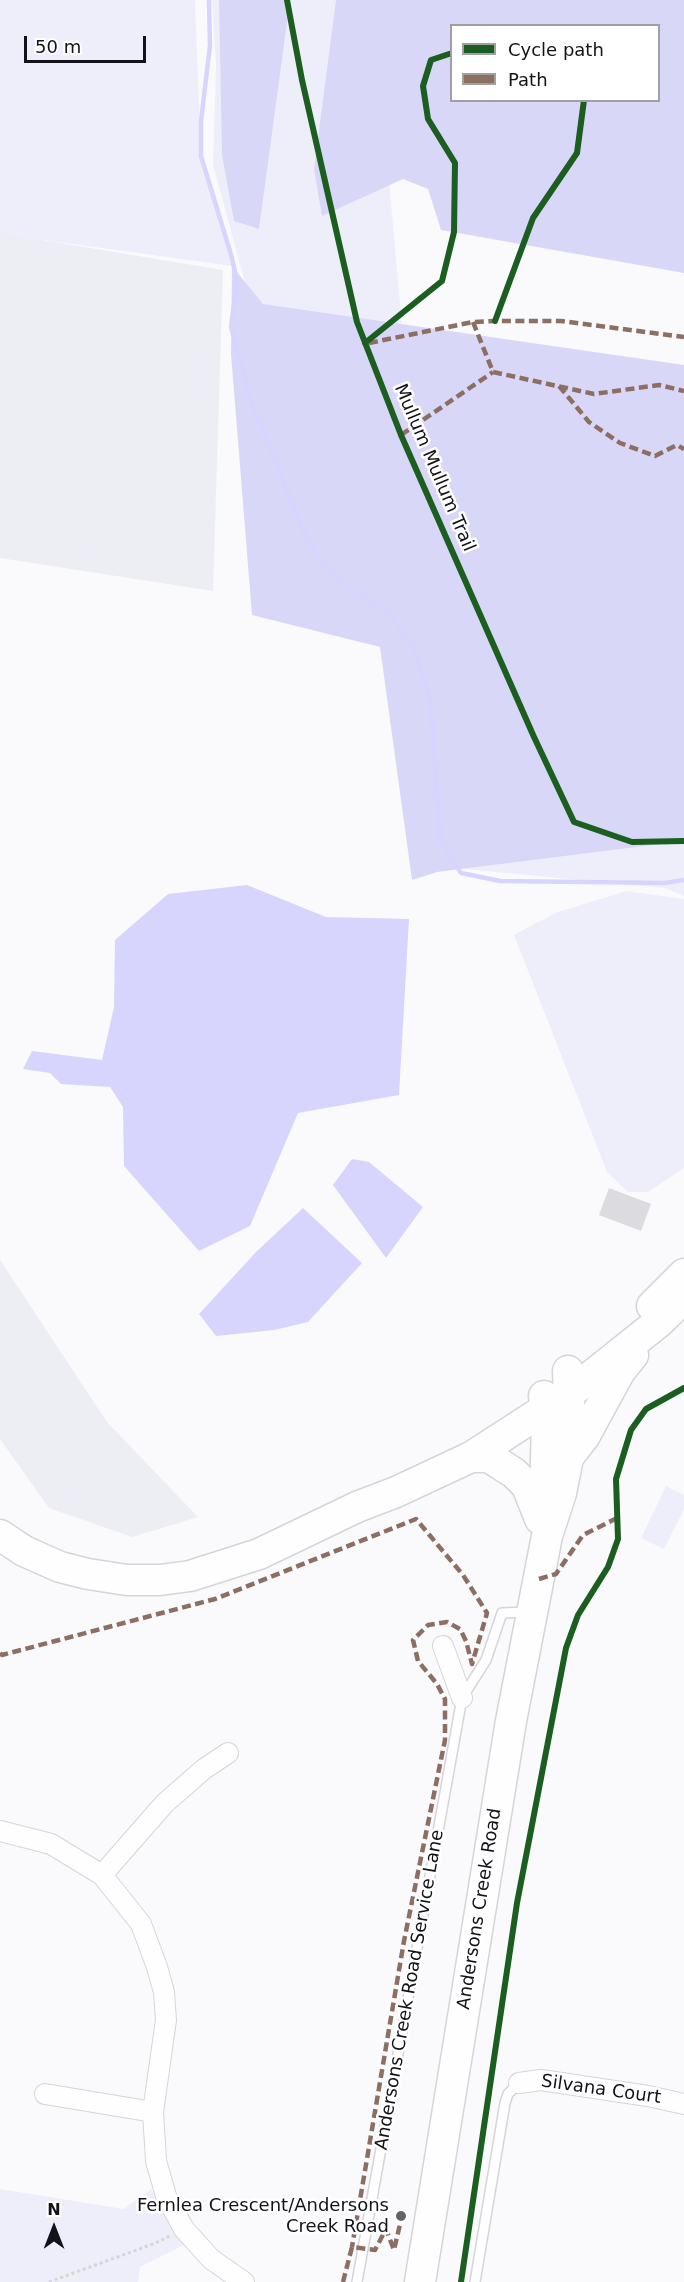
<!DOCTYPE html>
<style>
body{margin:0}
#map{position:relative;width:684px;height:2282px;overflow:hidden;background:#fafafc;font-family:"DejaVu Sans",sans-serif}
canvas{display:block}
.legend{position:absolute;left:450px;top:24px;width:210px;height:78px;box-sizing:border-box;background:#fff;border:2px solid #a0a0a3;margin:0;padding:8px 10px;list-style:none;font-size:18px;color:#121218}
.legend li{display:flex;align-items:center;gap:12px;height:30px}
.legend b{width:30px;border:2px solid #a0a0a3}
.north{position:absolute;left:24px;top:2198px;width:60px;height:60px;-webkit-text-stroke:4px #fff;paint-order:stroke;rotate:0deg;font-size:16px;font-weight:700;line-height:24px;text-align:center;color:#121218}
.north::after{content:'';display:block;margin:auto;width:21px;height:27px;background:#121218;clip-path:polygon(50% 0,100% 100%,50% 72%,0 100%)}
.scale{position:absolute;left:24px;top:36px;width:122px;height:27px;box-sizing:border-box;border:3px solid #121218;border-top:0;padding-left:8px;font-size:18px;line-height:21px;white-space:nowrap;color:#121218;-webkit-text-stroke:4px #fff;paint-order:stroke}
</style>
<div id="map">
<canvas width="684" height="2282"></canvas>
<ul class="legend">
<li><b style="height:8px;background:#1b5e20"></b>Cycle path</li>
<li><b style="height:8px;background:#8d6e63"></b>Path</li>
</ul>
<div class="north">N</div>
<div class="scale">50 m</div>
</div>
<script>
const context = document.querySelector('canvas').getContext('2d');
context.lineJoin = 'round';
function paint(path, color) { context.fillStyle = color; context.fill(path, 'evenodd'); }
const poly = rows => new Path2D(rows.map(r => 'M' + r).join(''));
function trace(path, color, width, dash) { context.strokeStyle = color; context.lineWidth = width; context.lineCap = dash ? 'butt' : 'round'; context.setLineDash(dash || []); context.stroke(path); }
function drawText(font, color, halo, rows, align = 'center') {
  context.font = font + ' "DejaVu Sans",sans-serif'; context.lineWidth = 5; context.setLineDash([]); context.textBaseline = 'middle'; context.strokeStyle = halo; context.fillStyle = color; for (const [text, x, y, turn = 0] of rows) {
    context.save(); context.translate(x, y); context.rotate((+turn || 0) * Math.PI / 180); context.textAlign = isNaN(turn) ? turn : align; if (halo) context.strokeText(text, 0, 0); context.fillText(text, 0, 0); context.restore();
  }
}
paint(poly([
 [0,233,223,270,213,591,0,558],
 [0,1260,107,1422,198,1517,132,1537,49,1508,0,1439]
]), '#ededf4');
paint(poly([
 [0,0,195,0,201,156,232,266,0,234],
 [212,0,373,0,402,326,684,726,684,896,665,888,464,869,419,642,279,408,213,165,216,66],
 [626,891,684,899,684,1168,648,1192,628,1192,607,1172,514,935,555,913],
 [666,1486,684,1495,684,1509,664,1549,641,1538],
 [0,2189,124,2209,151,2189,184,2245,140,2267,138,2282,0,2282]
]), '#eeeefb');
paint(poly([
 [219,0,290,0,259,229,234,221,222,155],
 [336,0,684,0,684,273,441,230,428,189,403,179,322,216,314,169],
 [452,26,658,26,658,100,452,100],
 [232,266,263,304,684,365,684,841,437,872,412,880,380,647,252,615,231,354]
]), '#d9d7f7');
paint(poly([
 [247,885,326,917,409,919,399,1095,298,1113,250,1226,199,1251,124,1166,123,1107,110,1087,61,1084,50,1073,23,1069,32,1051,102,1060,114,1007,115,940,168,894],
 [352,1159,369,1162,423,1207,386,1258,333,1185],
 [303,1208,362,1263,308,1322,274,1330,216,1336,199,1314,256,1252]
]), '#d7d5fd');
trace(poly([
 [209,0,210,45,201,121,201,156,232,258,237,281,231,327,252,404,308,542,331,573,390,615,415,650,430,700,441,843,461,873,500,881,665,883,684,880]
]), '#d7d5fd', 4.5);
paint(poly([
 [609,1188,651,1204,641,1231,599,1215]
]), '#dbdbe0');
const service = poly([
 [357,2282,462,1698,486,1660,502,1613,529,1612],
 [475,2282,505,2103,508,2094,519,2083]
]);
const minor = poly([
 [443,1646,462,1698],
 [0,1831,51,1844,102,1875,141,1924,157,1967,164,1992,166,2020,153,2112,156,2161,166,2196,184,2229,211,2259,244,2282],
 [102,1875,165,1803,204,1769,228,1753],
 [519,2083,541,2080,648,2096,684,2104],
 [45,2094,153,2112]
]);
const primary = poly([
 [652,1306,684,1274],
 [544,1396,547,1419,545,1503],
 [569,1456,584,1437,620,1371,633,1355],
 [471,1457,489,1457,514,1473,527,1486,540,1519],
 [0,1535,24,1551,60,1567,88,1574,127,1580,160,1580,190,1576,259,1554,357,1507,396,1492,471,1457,570,1393,659,1322,684,1298],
 [420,2282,511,1721,547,1536,561,1493,568,1458,570,1422,568,1371]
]);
trace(service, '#d5d4d9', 12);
trace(minor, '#d5d4d9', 22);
trace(primary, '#d5d4d9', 33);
trace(poly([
 [49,2282,153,2244,170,2236]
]), '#d5d5d6', 3, [3, 3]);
trace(service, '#fefeff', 9);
trace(minor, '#fefeff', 20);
trace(primary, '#fefeff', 30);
trace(poly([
 [473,322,493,372,594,394,659,385,684,391],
 [369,343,473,322,495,321,561,321,684,337],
 [559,386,589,422,620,443,655,456,677,445,684,449],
 [401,435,493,372],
 [539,1579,556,1574,583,1535,617,1518],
 [0,1653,2,1655,215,1599,416,1519,463,1575,487,1613,472,1664,466,1641,460,1629,447,1622,428,1625,413,1640,418,1661,437,1684,445,1699,445,1740,404,1941,352,2247],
 [343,2282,352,2247,375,2250,386,2229,394,2250,401,2220]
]), '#8d6e63', 4.5, [9, 4.5]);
trace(poly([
 [287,0,302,80,357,322,401,435,534,737,574,822,632,842,684,841],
 [495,321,533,218,577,153,584,100],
 [365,343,442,281,454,232,455,163,428,119,423,86,431,60,452,53],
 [461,2282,517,1903,566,1648,578,1615,608,1567,618,1539,616,1479,631,1430,646,1409,684,1388]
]), '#1b5e20', 6);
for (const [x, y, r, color] of [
 [401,2216,6,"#636368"]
]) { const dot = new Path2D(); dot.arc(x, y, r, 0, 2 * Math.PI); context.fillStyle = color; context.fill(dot); trace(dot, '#fff', 2); }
drawText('18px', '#121218', '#fff', [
 ["Mullum Mullum Trail",434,468,67],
 ["Andersons Creek Road",480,1909,-81],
 ["Andersons Creek Road Service Lane",410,1990,-80],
 ["Silvana Court",601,2090,8]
]);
drawText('18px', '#121218', '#fff', [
 ["Fernlea Crescent/Andersons",389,2206],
 ["Creek Road",389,2227]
], 'right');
</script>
